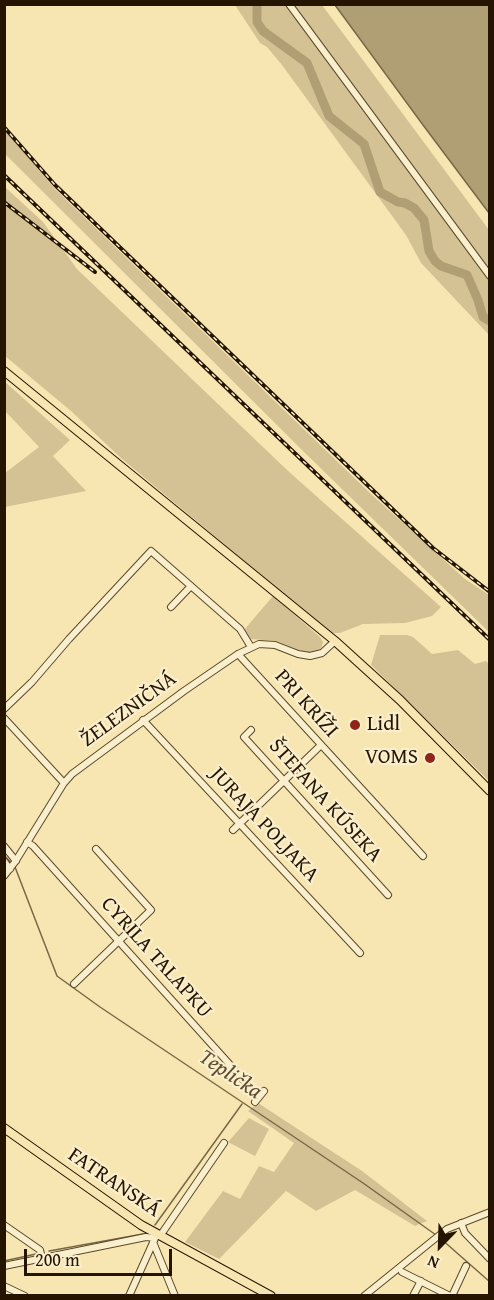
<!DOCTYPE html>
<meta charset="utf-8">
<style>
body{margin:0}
#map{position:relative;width:494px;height:1300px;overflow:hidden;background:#f8e6b2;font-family:"Gentium Book Plus",serif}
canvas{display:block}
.frame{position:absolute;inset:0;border:6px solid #251500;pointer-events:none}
.north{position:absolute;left:410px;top:1216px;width:60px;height:60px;-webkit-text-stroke:4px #faefcd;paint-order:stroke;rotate:203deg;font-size:16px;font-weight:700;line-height:24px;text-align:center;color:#251500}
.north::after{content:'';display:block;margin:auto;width:21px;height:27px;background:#251500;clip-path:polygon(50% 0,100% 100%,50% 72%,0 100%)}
.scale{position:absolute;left:24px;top:1249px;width:148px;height:27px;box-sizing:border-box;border:3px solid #251500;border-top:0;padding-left:8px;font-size:18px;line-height:21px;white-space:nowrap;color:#251500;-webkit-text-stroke:4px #faefcd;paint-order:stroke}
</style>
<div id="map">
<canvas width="494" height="1300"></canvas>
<div class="frame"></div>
<div class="north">N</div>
<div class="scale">200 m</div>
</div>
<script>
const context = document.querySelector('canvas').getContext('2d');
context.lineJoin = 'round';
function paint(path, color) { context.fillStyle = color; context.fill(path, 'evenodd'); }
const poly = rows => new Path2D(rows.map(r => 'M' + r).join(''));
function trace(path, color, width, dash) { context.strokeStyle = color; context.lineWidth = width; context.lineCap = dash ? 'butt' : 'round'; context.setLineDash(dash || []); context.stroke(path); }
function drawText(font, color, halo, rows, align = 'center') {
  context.font = font + ' "Gentium Book Plus",serif'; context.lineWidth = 4.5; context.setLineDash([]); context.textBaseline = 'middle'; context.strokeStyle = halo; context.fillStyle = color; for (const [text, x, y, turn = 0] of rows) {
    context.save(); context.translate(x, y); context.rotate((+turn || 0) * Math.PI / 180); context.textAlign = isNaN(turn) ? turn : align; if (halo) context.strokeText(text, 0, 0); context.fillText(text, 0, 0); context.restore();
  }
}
paint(poly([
 [235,5,322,5,489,230,489,335,421,263,406,235,282,65,267,47,260,43],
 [5,130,54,188,370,493,465,579,489,595,489,632,304,452,5,154],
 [4,186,43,222,77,269,287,470,441,607,432,616,405,623,363,624,340,633,331,633,122,459,71,411,5,356],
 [4,381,70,440,53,456,86,491,5,507,5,473,39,447,5,411],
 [273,596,320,637,323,642,321,648,315,652,306,653,277,641,251,639,244,630],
 [380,635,407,635,413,637,432,654,458,650,475,664,486,661,489,664,489,781,371,665],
 [258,1103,362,1171,427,1221,415,1226,355,1190,316,1211,286,1191,219,1259,185,1242,223,1191,240,1199,259,1166,274,1172,294,1143,248,1111],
 [249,1118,269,1129,255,1156,228,1142]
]), '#d4c294');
const water = poly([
 [335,5,489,5,489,213,423,125,335,5]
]);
paint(water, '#b09f75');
trace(water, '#786846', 1.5);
trace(poly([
 [4,855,11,863],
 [15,867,57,976,100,1007,363,1183,436,1235],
 [155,1225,242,1104],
 [440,1238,490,1282],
 [49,1251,143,1234],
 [4,1261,36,1254]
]), '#786846', 1.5);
trace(poly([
 [257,4,257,22,263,31,307,63,329,116,364,144,380,192,398,202,405,203,414,208,424,220,429,251,435,261,441,266,467,275,478,300,483,317,490,321]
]), '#b09f75', 9);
const minor = poly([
 [289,4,490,276],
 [171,607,191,586],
 [238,654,423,856],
 [4,709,32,682,69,639,151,551,240,629,251,647],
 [4,718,64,783],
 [143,720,360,953],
 [251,730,244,737,388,895],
 [233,830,321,745],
 [27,842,33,846,259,1097],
 [4,846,16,861],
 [4,861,10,869],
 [4,876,15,862,64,783,72,774,184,691,238,654,259,644,275,645,298,654,310,656,322,653,335,641],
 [74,984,151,910,96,849],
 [255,1102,264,1091],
 [461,1223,465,1233,490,1259],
 [4,1225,40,1250,42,1258],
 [160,1236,224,1143],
 [153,1242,175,1296],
 [4,1266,146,1237,155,1238],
 [402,1272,450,1296],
 [4,1286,25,1296],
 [129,1296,156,1236],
 [364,1296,447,1229,490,1212],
 [413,1296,421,1281],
 [452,1296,466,1266]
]);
const major = poly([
 [4,371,335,641,400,700,490,791],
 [4,1128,141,1225,271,1296]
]);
trace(minor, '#5a492c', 8);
trace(major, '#251500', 10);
trace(minor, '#faefcd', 6);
trace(major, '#f8e6b2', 8);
const rail = poly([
 [4,127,55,185,433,548,490,592],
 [4,175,490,640],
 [4,202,95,272]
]);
trace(rail, '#251500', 4);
trace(rail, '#faefcd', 1.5, [4.5]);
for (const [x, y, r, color] of [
 [355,725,6,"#8f2418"],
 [430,758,6,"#8f2418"]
]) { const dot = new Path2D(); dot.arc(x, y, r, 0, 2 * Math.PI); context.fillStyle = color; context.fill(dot); trace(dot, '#faefcd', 2); }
drawText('21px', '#251500', '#faefcd', [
 ["PRI KRÍŽI",306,704,48],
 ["ŽELEZNIČNÁ",129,710,-36],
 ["ŠTEFANA KÚSEKA",325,801,48],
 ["JURAJA POLJAKA",264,825,47],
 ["CYRILA TALAPKU",156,958,48],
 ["FATRANSKÁ",114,1183,34]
]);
drawText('21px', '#251500', '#faefcd', [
 ["Lidl",367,725],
 ["VOMS",418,758,"right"]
], 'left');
drawText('italic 22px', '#5d4c2f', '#faefcd', [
 ["Teplička",230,1075,34]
]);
</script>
